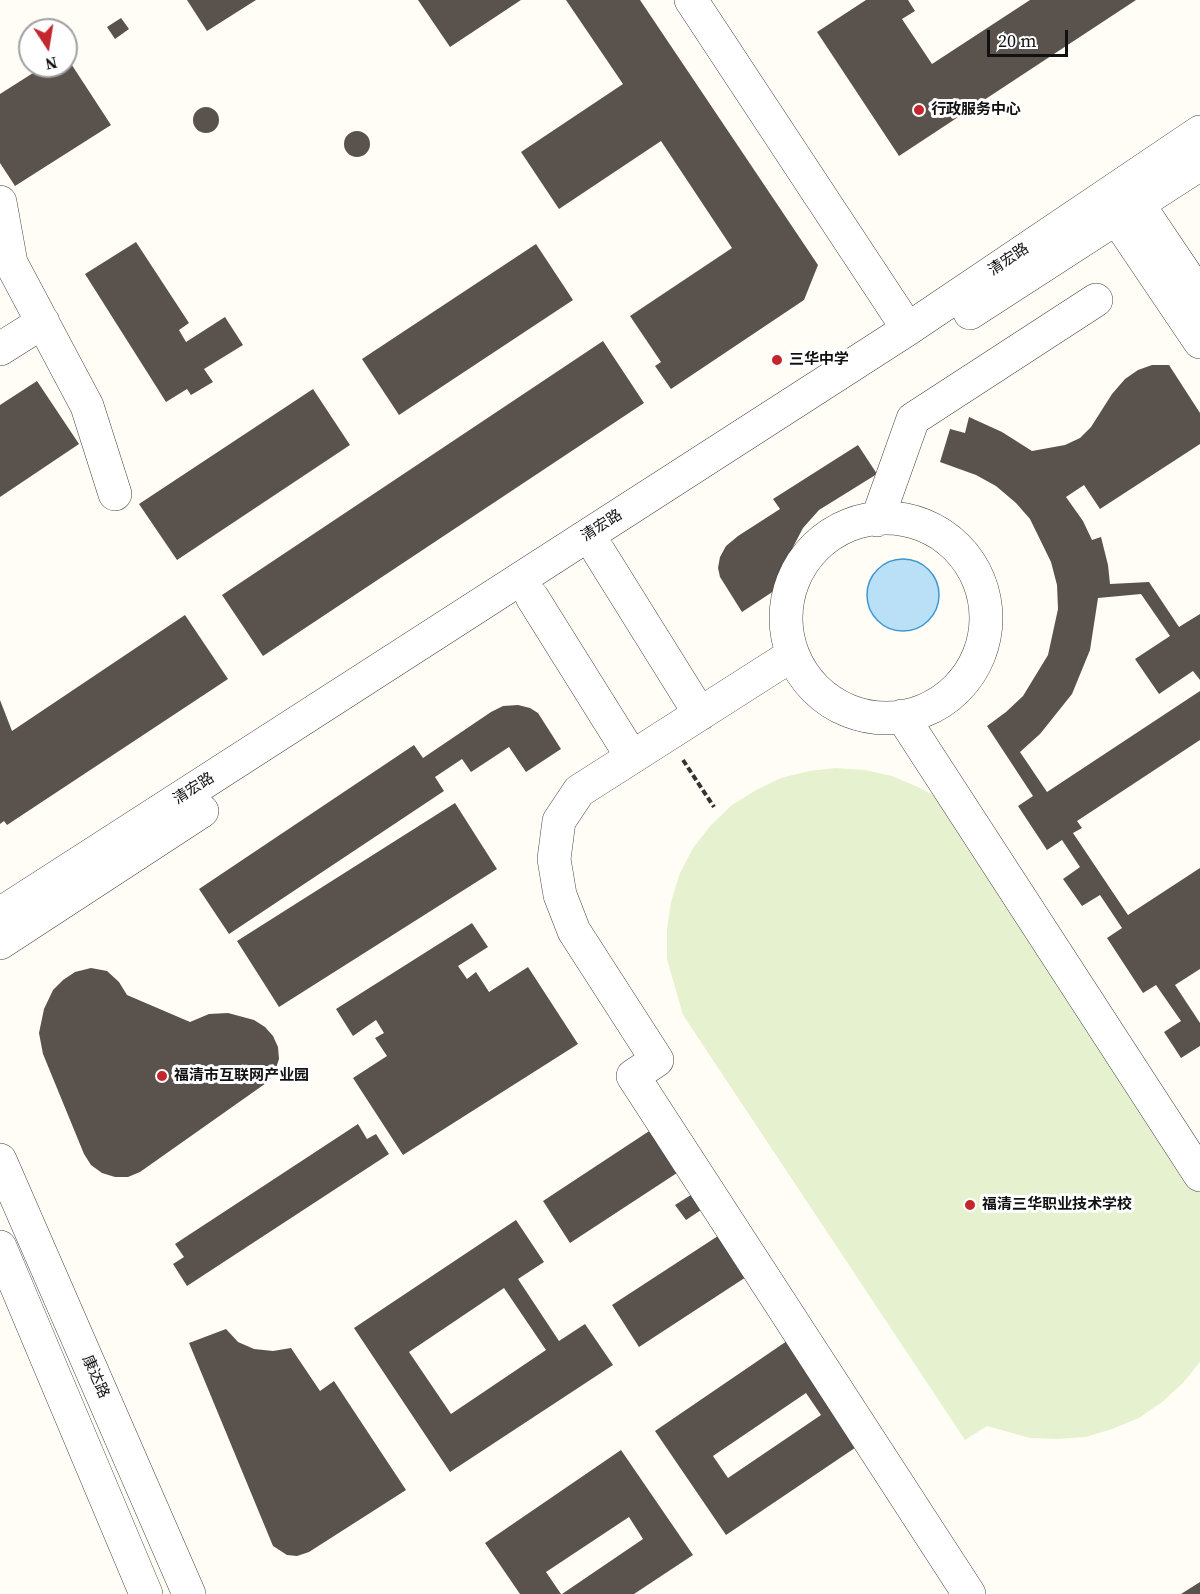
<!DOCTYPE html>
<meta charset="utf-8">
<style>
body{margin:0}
#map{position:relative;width:1200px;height:1594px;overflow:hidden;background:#fffdf5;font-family:"Source Serif 4",serif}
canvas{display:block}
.north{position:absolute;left:18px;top:18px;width:60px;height:60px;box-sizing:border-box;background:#fff;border:2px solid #a0a0a0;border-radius:50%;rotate:168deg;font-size:16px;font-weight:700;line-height:24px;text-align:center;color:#111}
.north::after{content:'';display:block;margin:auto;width:21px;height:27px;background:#c4262e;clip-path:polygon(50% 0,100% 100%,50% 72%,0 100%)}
.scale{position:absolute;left:987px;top:30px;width:81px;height:27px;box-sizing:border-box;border:3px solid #111;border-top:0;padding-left:8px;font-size:18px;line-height:21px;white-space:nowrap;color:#111;-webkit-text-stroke:4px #fff;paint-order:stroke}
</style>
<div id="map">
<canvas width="1200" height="1594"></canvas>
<div class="north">N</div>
<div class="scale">20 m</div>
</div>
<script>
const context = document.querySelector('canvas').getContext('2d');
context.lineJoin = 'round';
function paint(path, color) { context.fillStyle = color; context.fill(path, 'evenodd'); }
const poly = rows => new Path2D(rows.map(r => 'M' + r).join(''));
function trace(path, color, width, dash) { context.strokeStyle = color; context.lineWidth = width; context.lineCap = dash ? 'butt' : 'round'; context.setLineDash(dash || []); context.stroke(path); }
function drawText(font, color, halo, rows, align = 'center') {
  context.font = font + ' "Source Serif 4","Noto Sans SC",serif'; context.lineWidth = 6; context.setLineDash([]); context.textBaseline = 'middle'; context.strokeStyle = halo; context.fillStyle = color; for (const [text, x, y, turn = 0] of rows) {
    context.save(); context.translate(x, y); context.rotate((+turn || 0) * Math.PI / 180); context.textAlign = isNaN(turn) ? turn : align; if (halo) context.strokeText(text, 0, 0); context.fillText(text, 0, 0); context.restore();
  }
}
paint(poly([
 [836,768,865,770,892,776,920,788,943,801,1200,1173,1200,1362,1183,1383,1162,1402,1139,1418,1112,1429,1086,1437,1058,1439,1030,1438,987,1426,965,1440,683,1015,667,959,667,929,671,902,680,873,693,848,711,825,732,805,756,790,781,778,809,771]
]), '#e6f2cf');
const water = poly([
 '867 595a36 36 0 1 1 72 0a36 36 0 1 1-72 0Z'
]);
paint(water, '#b9e0f7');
trace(water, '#3f96cf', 1.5);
paint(poly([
 [187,0,256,0,207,31],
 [418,0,521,0,450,47],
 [566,0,640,0,818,265,804,300,671,389,655,366,661,362,630,316,732,248,661,141,559,209,521,152,623,84],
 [866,0,908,0,915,11,902,19,932,64,1030,0,1136,0,899,156,817,32],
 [121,18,129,29,115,39,107,27],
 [66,56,111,125,15,186,0,163,0,94,44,66,66,66],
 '193 120a13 13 0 1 1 26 0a13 13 0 1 1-26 0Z',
 '344 144a13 13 0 1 1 26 0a13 13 0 1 1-26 0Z',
 [136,242,189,323,179,330,186,342,225,317,243,345,204,369,213,382,191,395,187,389,166,402,85,274],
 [536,244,573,300,399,415,362,359],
 [603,341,644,403,263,656,222,595],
 [1152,365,1169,365,1200,413,1200,444,1100,509,1084,485,1066,497,1083,521,1092,540,1101,537,1108,565,1110,584,1149,582,1179,627,1200,614,1200,680,1193,671,1159,694,1135,659,1170,636,1141,594,1098,598,1090,650,1072,694,1040,734,1020,752,1047,792,1200,691,1200,740,1077,821,1082,828,1073,833,1128,915,1200,868,1200,969,1175,985,1200,1023,1200,1046,1181,1058,1164,1032,1181,1021,1156,985,1143,993,1107,938,1122,928,1100,895,1082,906,1063,879,1080,867,1062,840,1047,850,1018,806,1033,796,987,726,1006,712,1023,696,1048,655,1058,609,1057,585,1051,562,1030,519,1016,503,996,486,976,475,940,462,950,429,965,433,969,417,1002,432,1032,451,1065,445,1080,438,1091,427,1112,394,1125,379,1138,370],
 [37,381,79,444,0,497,0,405],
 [313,389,350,445,177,560,139,504],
 [858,445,877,474,819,510,803,528,793,547,784,572,783,585,742,612,720,577,718,568,720,557,726,546,738,536,780,509,773,499],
 [185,615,228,679,7,825,4,821,0,824,0,700,12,731],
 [518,705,530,708,538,713,561,749,526,772,509,747,471,772,462,759,435,777,444,791,229,934,199,889,414,745,423,758,491,712,503,706],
 [455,803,497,869,279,1007,237,941],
 [472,923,488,947,458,966,467,979,476,972,489,992,528,967,578,1044,403,1155,353,1078,387,1056,375,1038,384,1033,376,1020,353,1036,336,1009],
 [91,968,107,971,119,982,127,995,190,1022,209,1014,228,1013,254,1020,265,1027,273,1036,278,1047,279,1059,275,1071,269,1081,140,1172,128,1177,115,1177,102,1173,91,1165,84,1154,43,1054,39,1033,44,1009,53,990,63,980,75,972],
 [669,1118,766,1264,639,1347,612,1305,721,1234,704,1208,686,1220,675,1205,694,1193,680,1171,570,1243,543,1201],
 [358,1124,367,1139,376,1134,389,1154,187,1286,173,1264,184,1257,175,1244],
 [516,1220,544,1262,518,1279,559,1341,585,1324,613,1365,450,1472,354,1328],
 [504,1288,546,1350,451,1414,409,1352],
 [806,1328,877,1433,726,1535,655,1431],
 [806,1393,821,1415,728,1478,713,1456],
 [226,1329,238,1342,254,1349,273,1351,291,1348,320,1391,334,1381,406,1490,309,1552,297,1556,287,1555,273,1546,189,1343],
 [621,1450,693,1555,634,1594,562,1594,643,1539,629,1517,546,1572,561,1594,520,1594,485,1543],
 [1200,1582,1200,1594,1181,1594]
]), '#5a524d');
const minor = poly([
 [691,0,908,329],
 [0,202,11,263,87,406,115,494],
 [1138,204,1200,296],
 [1117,219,1200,342],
 [970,313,1200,164],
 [0,349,43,322],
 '786 618a100 100 0 1 1 200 0a100 100 0 1 1-200 0Z',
 [877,520,913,419,1096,300],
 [599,552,700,714],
 [532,597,632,757],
 [792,655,579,791,559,821,554,859,560,895,574,931,657,1060,633,1076,969,1594],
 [902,716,1200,1175],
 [0,914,908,329,1200,132],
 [0,943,202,811],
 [0,1160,189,1594],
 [0,1247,146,1594]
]);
trace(minor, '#444', 34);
trace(poly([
 [683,760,714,807]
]), '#333', 4, [6, 3]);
trace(minor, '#fff', 33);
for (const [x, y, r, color] of [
 [919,110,6,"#c4262e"],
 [777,360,6,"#c4262e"],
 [162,1076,6,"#c4262e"],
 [970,1205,6,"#c4262e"]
]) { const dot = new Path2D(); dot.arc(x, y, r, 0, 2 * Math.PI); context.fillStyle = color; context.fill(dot); trace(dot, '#fff', 2); }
drawText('bold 15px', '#111', '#fff', [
 ["行政服务中心",931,110],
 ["三华中学",789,360],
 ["福清市互联网产业园",174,1076],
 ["福清三华职业技术学校",982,1205]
], 'left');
drawText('15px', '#111', '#fff', [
 ["清宏路",1009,260,-34],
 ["清宏路",602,526,-33],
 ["清宏路",194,789,-33],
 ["康达路",95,1377,66]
]);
</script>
